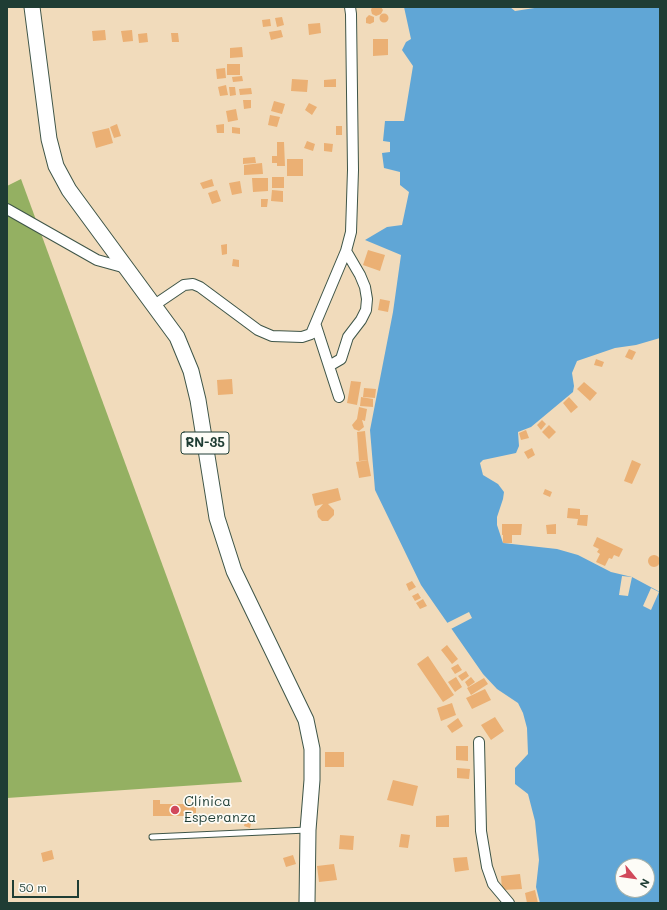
<!DOCTYPE html>
<meta charset="utf-8">
<style>
body{margin:0}
#map{position:relative;width:667px;height:910px;overflow:hidden;background:#f1dbbb;font-family:Mali,sans-serif}
canvas{display:block}
.frame{position:absolute;inset:0;border:8px solid #1f3d34;pointer-events:none}
.north{position:absolute;left:615px;top:858px;width:40px;height:40px;box-sizing:border-box;background:#fdfcf7;border:1px solid #a4b0a9;border-radius:50%;rotate:119deg;font-size:11px;font-weight:700;line-height:16px;text-align:center;color:#1f3d34}
.north::after{content:'';display:block;margin:auto;width:14px;height:18px;background:#d1495b;clip-path:polygon(50% 0,100% 100%,50% 72%,0 100%)}
.scale{position:absolute;left:12px;top:880px;width:67px;height:18px;box-sizing:border-box;border:2px solid #1f3d34;border-top:0;padding-left:5px;font-size:12px;line-height:14px;white-space:nowrap;color:#1f3d34;-webkit-text-stroke:3px #fdfcf7;paint-order:stroke}
</style>
<div id="map">
<canvas width="667" height="910"></canvas>
<div class="frame"></div>
<div class="north">N</div>
<div class="scale">50 m</div>
</div>
<script>
const context = document.querySelector('canvas').getContext('2d');
context.lineJoin = 'round';
function paint(path, color) { context.fillStyle = color; context.fill(path, 'evenodd'); }
const poly = rows => new Path2D(rows.map(r => 'M' + r).join(''));
function trace(path, color, width, dash) { context.strokeStyle = color; context.lineWidth = width; context.lineCap = dash ? 'butt' : 'round'; context.setLineDash(dash || []); context.stroke(path); }
function drawText(font, color, halo, rows, align = 'center') {
  context.font = font + ' Mali,sans-serif'; context.lineWidth = 3.5; context.setLineDash([]); context.textBaseline = 'middle'; context.strokeStyle = halo; context.fillStyle = color; for (const [text, x, y, turn = 0] of rows) {
    context.save(); context.translate(x, y); context.rotate((+turn || 0) * Math.PI / 180); context.textAlign = isNaN(turn) ? turn : align; if (halo) context.strokeText(text, 0, 0); context.fillText(text, 0, 0); context.restore();
  }
}
paint(poly([
 [21,179,242,782,7,798,7,186]
]), '#94b062');
paint(poly([
 [404,7,510,7,515,11,541,7,660,7,660,338,636,345,615,348,577,361,572,373,574,386,573,392,531,427,518,432,519,446,516,453,483,460,480,463,483,475,498,484,504,492,503,499,497,517,497,525,503,543,557,549,578,555,611,572,632,577,660,592,660,903,540,903,536,887,539,860,535,821,528,794,515,784,515,768,528,754,527,728,523,713,518,703,497,689,483,674,421,585,375,490,370,430,393,312,401,255,365,240,387,227,402,225,409,192,400,185,400,172,384,168,382,153,390,152,390,142,383,141,385,121,404,121,413,66,402,50,406,42,411,39],
 [623,866,647,866,647,890,623,890]
]), '#60a6d6');
paint(poly([
 [622,576,632,577,628,596,619,595],
 [651,588,659,592,651,610,643,606],
 [469,612,472,618,449,630,445,624]
]), '#f1dbbb');
paint(poly([
 [372,7,381,7,383,10,381,14,376,16,372,14,371,10],
 '379.5 18a4.5 4.5 0 1 1 9 0a4.5 4.5 0 1 1-9 0Z',
 [369,15,374,17,374,22,370,24,366,23,366,18],
 [282,17,284,25,277,27,275,18],
 [270,19,271,26,263,27,262,20],
 [320,23,321,33,309,35,308,24],
 [105,30,106,40,93,41,92,31],
 [132,30,133,41,123,42,121,31],
 [281,30,283,37,271,40,269,32],
 [147,33,148,42,139,43,138,34],
 [171,33,178,33,179,42,172,42],
 [373,39,388,39,388,55,373,56],
 [242,47,243,57,230,58,230,48],
 [227,64,240,64,240,75,227,75],
 [225,68,226,78,217,79,216,69],
 [242,76,243,81,233,82,232,77],
 [292,79,308,80,307,92,291,91],
 [336,79,336,87,324,87,324,80],
 [226,85,228,95,220,96,218,87],
 [229,87,235,87,236,95,230,96],
 [251,88,252,94,240,95,239,89],
 [243,100,251,100,251,108,244,109],
 [274,101,285,104,282,114,271,111],
 [309,103,317,107,312,115,305,110],
 [236,109,238,120,228,122,226,111],
 [270,115,280,117,277,127,268,125],
 [117,124,121,136,114,138,110,127],
 [224,124,224,133,217,133,216,125],
 [336,126,342,126,342,135,336,135],
 [232,127,240,128,240,134,232,133],
 [109,128,113,143,96,148,92,132],
 [307,141,315,144,313,151,304,148],
 [277,142,284,142,285,166,277,166,277,163,272,163,272,156,277,156],
 [324,143,333,144,332,152,324,151],
 [255,157,256,163,243,164,243,158],
 [287,159,303,159,303,176,287,176],
 [262,163,263,174,244,175,244,165],
 [272,177,284,177,284,188,272,188],
 [252,178,268,178,268,191,253,192],
 [212,179,214,186,203,189,200,183],
 [240,181,242,193,232,195,229,183],
 [217,190,221,201,212,204,208,193],
 [272,190,283,191,283,202,271,201],
 [261,199,268,199,267,207,261,207],
 [227,244,227,254,222,255,221,245],
 [368,250,385,255,380,271,363,265],
 [233,259,239,260,239,267,232,266],
 [380,299,390,301,388,312,378,310],
 [629,349,636,352,632,360,625,357],
 [596,359,604,362,602,367,594,365],
 [232,379,233,394,218,395,217,380],
 [351,381,361,382,357,405,347,403],
 [584,382,597,393,590,401,577,389],
 [364,388,376,389,375,398,363,397],
 [361,397,373,399,373,407,360,406],
 [569,397,578,407,571,413,563,403],
 [359,407,367,409,365,421,362,420,364,427,359,431,354,429,352,425,357,419],
 [542,420,546,424,541,430,537,425],
 [549,425,556,432,549,439,542,432],
 [526,430,529,438,521,440,519,433],
 [365,431,368,460,359,461,357,432],
 [532,448,535,455,528,459,524,452],
 [368,460,371,476,359,478,356,462],
 [632,460,641,464,632,484,624,481],
 [338,488,341,500,328,504,334,510,334,515,328,521,322,521,318,517,317,511,323,504,315,506,312,494],
 [545,489,552,492,550,497,543,494],
 [568,508,580,509,580,515,588,515,587,526,577,525,578,519,567,518],
 [502,524,522,524,521,535,502,535],
 [556,524,556,534,547,534,546,525],
 [503,535,512,535,512,543,503,543],
 [597,537,623,549,619,557,614,555,612,559,609,558,605,566,596,562,600,554,597,552,599,549,593,546],
 '648 561a6 6 0 1 1 12 0a6 6 0 1 1-12 0Z',
 [412,581,416,587,409,591,406,584],
 [418,593,421,598,415,601,412,596],
 [423,599,427,606,420,609,416,603],
 [447,645,458,659,452,664,441,650],
 [428,656,454,695,443,702,417,664],
 [458,664,462,670,455,674,451,668],
 [466,671,469,676,462,681,458,676],
 [456,677,462,687,455,692,448,682],
 [471,677,475,682,468,687,465,682],
 [484,678,488,684,471,695,467,688],
 [485,689,491,700,472,709,466,698],
 [452,703,456,715,441,721,437,708],
 [495,717,504,731,491,740,481,725],
 [458,718,463,726,452,733,447,726],
 [456,746,468,746,468,761,456,760],
 [325,752,344,752,344,767,325,767],
 [457,768,470,769,469,779,457,778],
 [393,780,418,786,413,806,387,800],
 [153,800,160,800,160,804,196,804,196,816,153,816],
 [449,815,449,827,436,827,436,816],
 [246,818,252,819,250,828,244,826],
 [401,834,410,835,408,848,399,847],
 [340,835,354,836,353,850,339,849],
 [52,850,54,859,43,862,41,853],
 [293,855,296,864,286,867,283,858],
 [467,857,469,870,455,872,453,858],
 [334,864,337,880,319,882,317,866],
 [520,874,522,889,502,890,501,876],
 [535,890,538,903,527,903,525,893]
]), '#ebb074');
const lane = poly([
 [152,837,307,830]
]);
const street = poly([
 [7,209,97,260,126,268],
 [153,306,184,285,193,284,200,287,258,330,272,336,302,337,311,334,346,251,351,232,353,170,351,14,350,7],
 [316,326,339,397],
 [329,366,341,359,348,337,361,320,366,310,367,299,365,287,360,275,346,251],
 [479,742,481,831,487,867,493,884,509,903]
]);
const primary = poly([
 [32,7,49,139,56,166,69,190,177,337,191,371,198,400,217,518,234,571,306,720,312,749,312,780,308,830,307,903]
]);
trace(lane, '#3e5548', 7);
trace(street, '#3e5548', 12);
trace(primary, '#3e5548', 17);
trace(lane, '#fff', 5);
trace(street, '#fff', 10);
trace(primary, '#fff', 15);
for (const [x, y, r, color] of [
 [175,810,5,"#d1495b"]
]) { const dot = new Path2D(); dot.arc(x, y, r, 0, 2 * Math.PI); context.fillStyle = color; context.fill(dot); trace(dot, '#fdfcf7', 1.5); }
for (const [x, y, w] of [
 [205,443,48]
]) { const box = new Path2D(); box.roundRect(x - w / 2, y - 11, w, 22, 3); context.fillStyle = '#fdfcf7'; context.fill(box); trace(box, '#1f3d34', 1); }
drawText('bold 13px', '#1f3d34', null, [
 ["RN-35",205,443]
]);
drawText('14px', '#1f3d34', '#fdfcf7', [
 ["Clínica",184,802],
 ["Esperanza",184,818]
], 'left');
</script>
